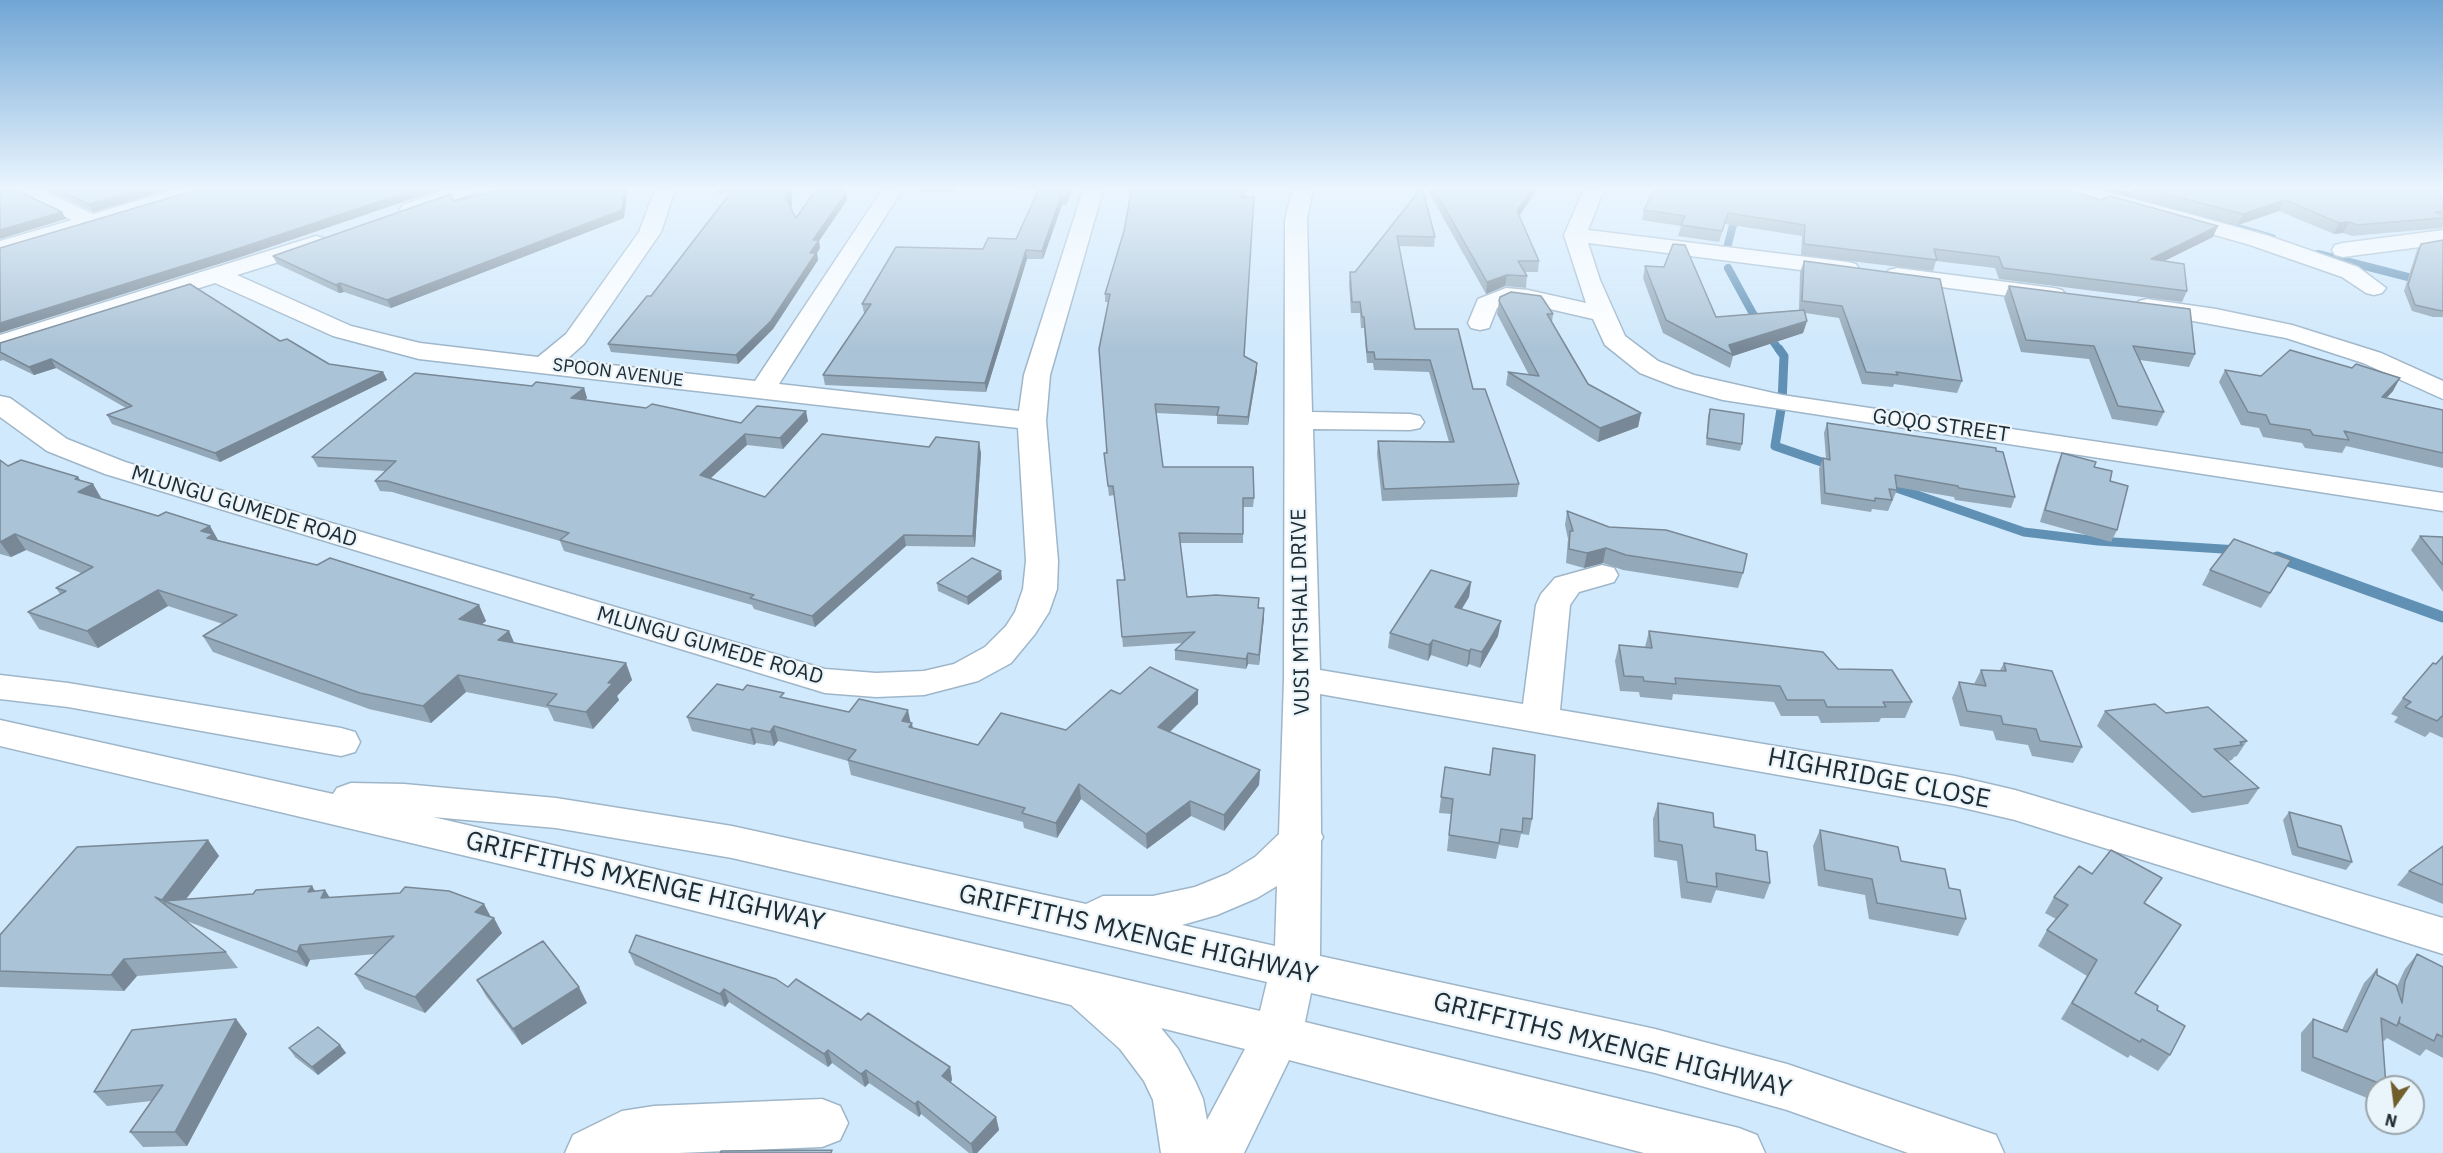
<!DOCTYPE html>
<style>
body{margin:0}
#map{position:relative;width:2443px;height:1153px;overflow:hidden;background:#d0e9fc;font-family:"IBM Plex Sans",sans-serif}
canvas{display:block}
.north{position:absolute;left:2365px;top:1075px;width:60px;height:60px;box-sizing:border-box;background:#eaf4fb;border:2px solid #9aa4ab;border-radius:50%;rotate:194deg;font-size:16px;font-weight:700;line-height:24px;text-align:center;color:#212b32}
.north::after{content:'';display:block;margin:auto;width:21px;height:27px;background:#705f2d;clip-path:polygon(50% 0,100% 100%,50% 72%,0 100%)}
</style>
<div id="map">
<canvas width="2443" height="1153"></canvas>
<div class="north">N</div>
</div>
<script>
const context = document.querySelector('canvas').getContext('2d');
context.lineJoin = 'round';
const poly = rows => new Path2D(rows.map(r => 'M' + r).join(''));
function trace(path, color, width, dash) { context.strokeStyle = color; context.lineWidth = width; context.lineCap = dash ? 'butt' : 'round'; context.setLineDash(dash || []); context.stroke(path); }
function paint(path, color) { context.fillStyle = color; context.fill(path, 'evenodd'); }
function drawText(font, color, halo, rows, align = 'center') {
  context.font = font + ' "IBM Plex Sans",sans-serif'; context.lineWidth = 4.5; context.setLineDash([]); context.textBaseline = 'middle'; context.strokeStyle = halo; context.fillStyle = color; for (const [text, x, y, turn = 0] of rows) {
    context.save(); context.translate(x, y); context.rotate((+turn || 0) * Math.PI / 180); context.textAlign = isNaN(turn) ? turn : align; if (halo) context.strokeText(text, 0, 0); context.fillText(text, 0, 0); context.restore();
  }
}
trace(poly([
 [2099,187,2272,238],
 [787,217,789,187],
 [1727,248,1743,187],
 [2318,254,2443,286],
 [1728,268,1752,312,1780,351]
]), '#6091b5', 8);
trace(poly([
 [1779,349,1784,356,1782,403,1775,446,1833,466],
 [1885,484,2024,532,2098,541,2238,550]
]), '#6091b5', 9);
trace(poly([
 [2277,557,2443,617]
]), '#6091b5', 11);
const minor = poly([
 [10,187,36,187,93,214,184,187,215,187,212,191,0,255,0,241,72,220,13,191,10,187],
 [453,187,482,187,479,191,417,213,410,215,403,213,400,209,403,205,453,187],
 [656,187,676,187,661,232,584,344,566,360,755,381,884,187,904,187,779,384,1019,411,1024,375,1084,187,1104,187,1050,375,1046,421,1058,561,1057,589,1049,612,1035,634,1011,663,978,681,924,695,876,697,825,693,105,474,47,451,0,417,0,396,10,398,67,439,125,462,825,669,876,673,924,671,954,664,985,647,1006,626,1015,612,1023,589,1026,561,1018,428,419,359,333,336,215,283,0,351,0,335,316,236,324,238,327,243,324,248,237,275,351,326,420,343,538,357,566,334,639,232,656,187],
 [1293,187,1313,187,1307,220,1312,412,1410,414,1420,416,1424,422,1420,428,1410,430,1313,429,1320,670,1523,704,1536,605,1541,594,1555,578,1602,565,1614,568,1618,575,1614,582,1579,592,1570,605,1560,710,1955,776,2015,790,2443,918,2443,954,2015,820,1955,806,1320,694,1321,833,1323,837,1321,841,1320,956,1655,1029,1787,1064,1996,1135,2004,1153,1908,1153,1787,1110,1655,1073,1311,993,1305,1022,1739,1128,1757,1135,1765,1153,1644,1153,1289,1060,1244,1153,1161,1153,1153,1100,1144,1081,1120,1049,1071,1005,623,893,0,746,0,720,333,794,337,788,351,783,404,784,556,798,732,826,1086,904,1103,896,1153,896,1195,887,1227,874,1255,857,1279,834,1284,679,1285,220,1293,187],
 [433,817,556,828,732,858,1267,982,1260,1011,433,817],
 [1277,886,1275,946,1182,925,1217,915,1257,898,1277,886],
 [1161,1028,1245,1049,1207,1120,1203,1099,1196,1083,1178,1049,1161,1028],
 [1585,187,1605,187,1588,230,1848,262,1856,264,1859,269,1856,274,1848,276,1588,243,1600,280,1625,336,1658,361,1694,375,1782,395,2443,493,2443,511,1723,400,1676,387,1640,373,1605,345,1593,319,1528,304,1509,302,1497,308,1489,328,1480,330,1471,328,1468,323,1478,299,1506,288,1528,290,1586,303,1564,235,1585,187],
 [2058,187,2090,187,2266,235,2358,267,2386,288,2382,293,2374,295,2366,293,2342,277,2250,245,2061,191,2058,187],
 [2443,230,2443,244,2343,257,2335,255,2332,250,2335,245,2343,243,2443,230],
 [1897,268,2054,288,2062,290,2066,295,2062,300,2054,302,1889,280,1885,275,1889,270,1897,268],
 [2147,299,2216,309,2292,325,2381,353,2443,381,2443,399,2363,363,2286,338,2139,311,2135,306,2139,301,2147,299],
 [0,675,68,683,341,728,355,732,360,742,355,752,341,756,68,707,0,699,0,675],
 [822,1099,840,1106,848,1123,840,1140,822,1147,678,1153,565,1153,573,1135,622,1111,654,1106,822,1099]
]);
trace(minor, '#9fb6c9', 3);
paint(minor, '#fff');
paint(poly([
 [41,187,177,187,93,212],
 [716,187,780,187,796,218,818,187,836,187,846,193,847,200,819,241,820,248,817,253,818,260,773,329,738,364,611,352,608,344,647,296,651,296,731,192,718,193],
 [921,187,959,187,954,192,921,192],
 [990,187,1074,187,1066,205,1062,205,1043,259,1027,259,986,392,825,385,823,375,865,313,864,313,862,304,983,249,1016,239,1039,190],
 [1422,187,1435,237,1434,247,1399,246,1415,329,1473,389,1519,484,1517,497,1382,501,1377,454,1378,441,1449,442,1429,372,1374,370,1373,363,1367,363,1364,328,1361,328,1360,313,1351,313,1349,283,1350,272,1355,272],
 [1428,187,1537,187,1537,190,1519,216,1539,261,1538,272,1525,272,1527,276,1526,288,1505,286,1486,294,1427,189],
 [2134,187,2443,187,2443,225,2442,228,2352,236,2343,233,2334,234,2279,211,2238,225,2130,196],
 [1243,197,1244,356,1257,371,1248,425,1217,424,1217,416,1156,413,1163,467,1254,498,1253,507,1243,507,1243,543,1180,543,1187,597,1259,608,1264,618,1259,665,1248,664,1246,669,1175,660,1175,650,1183,643,1123,647,1117,580,1124,580,1114,495,1109,496,1104,453,1107,453,1109,302,1105,302,1105,294],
 [454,201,624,218,391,308,344,292,339,293,277,264,273,256],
 [1644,210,2213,237,2164,261,2187,291,2182,302,1999,279,1995,268,1936,261,1933,271,1801,255,1802,236,1725,224,1719,242,1678,236,1681,226,1642,220],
 [2443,240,2443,317,2433,317,2412,311,2404,291,2417,250,2421,244],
 [1804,261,1962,381,1957,393,1894,384,1893,387,1862,384,1839,318,1805,313,1807,321,1803,333,1733,356,1730,368,1663,333,1643,278,1645,266,1716,317,1799,310,1800,272],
 [2009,286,2195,354,2189,367,2140,360,2164,412,2157,426,2112,419,2089,359,2021,352,2004,298],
 [1499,301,1553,314,1552,322,1588,384,1641,413,1638,427,1598,442,1506,385,1508,372,1529,375,1497,314],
 [280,341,329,364,383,372,387,380,220,462,112,424,107,415,126,408,56,368,34,375,3,360,0,361,0,343],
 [2225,370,2261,376,2393,391,2386,398,2443,410,2443,468,2346,446,2342,453,2305,448,2302,443,2263,437,2259,428,2241,425,2219,382],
 [584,388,587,398,585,400,741,423,808,421,783,449,747,445,711,478,765,497,981,453,975,547,906,546,815,627,754,609,752,605,564,551,560,541,392,492,380,491,375,481,385,471,318,467,312,457],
 [1710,409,1742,444,1740,451,1706,445,1708,416],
 [1827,423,2015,497,2011,508,1955,500,1954,497,1896,487,1897,490,1888,511,1872,509,1871,512,1821,504,1819,469,1823,458,1826,459,1824,433],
 [2062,453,2094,467,2110,481,2117,530,2111,542,2040,522,2057,465],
 [0,460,8,466,78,477,81,481,93,484,102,499,158,516,210,526,218,540,479,605,486,621,482,624,509,631,514,643,626,663,632,680,617,696,619,700,593,729,554,721,548,708,466,692,431,723,369,709,213,652,203,636,223,624,168,606,98,648,39,629,28,612,60,594,56,588,81,573,26,550,11,557,0,554],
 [1567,511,1609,527,1743,573,1738,588,1623,570,1603,563,1584,568,1566,563,1568,539,1565,525],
 [2420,536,2443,537,2443,592,2411,550],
 [2210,570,2282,575,2261,608,2202,585],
 [1002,579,968,605,938,591,937,583],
 [1471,582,1469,597,1462,609,1498,636,1480,668,1469,664,1467,667,1431,655,1428,661,1388,648,1390,633],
 [1649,631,1838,669,1912,702,1905,718,1881,718,1879,722,1821,723,1818,716,1781,716,1774,702,1673,694,1672,700,1640,697,1639,692,1620,691,1615,661,1619,645,1645,647],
 [2443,656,2443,738,2430,732,2425,737,2394,722,2398,717,2391,714,2403,698],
 [2004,663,2082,747,2073,763,2032,756,2028,745,1996,740,1993,731,1960,726,1952,698,1959,682,1974,684,1981,670,2000,670],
 [1198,690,1198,704,1170,732,1260,770,1259,785,1224,831,1191,816,1147,849,1081,799,1057,838,1024,828,1023,822,851,775,848,761,778,741,774,746,756,743,754,745,692,731,687,717,785,698,849,712,911,723,913,728,978,745,1066,730,1120,694],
 [2105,711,2166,713,2247,741,2237,756,2234,757,2232,760,2228,761,2259,788,2248,804,2192,813,2097,726],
 [1493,748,1532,819,1529,835,1521,834,1518,848,1499,845,1496,859,1447,851,1451,814,1439,813,1445,767,1489,775],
 [1658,803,1714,827,1756,850,1770,883,1764,899,1716,890,1711,903,1681,898,1677,861,1654,857,1653,819],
 [2289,812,2352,862,2346,870,2292,855,2283,820],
 [1820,830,1901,861,1949,888,1966,919,1958,936,1869,919,1865,895,1818,886,1813,846],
 [208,840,219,856,186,899,325,890,329,897,484,904,490,917,502,933,425,1013,365,989,355,974,375,954,310,960,307,967,184,920,226,952,238,968,137,976,124,991,0,987,0,935],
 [2443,846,2443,904,2397,885,2409,871],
 [2092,874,2162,878,2144,903,2135,993,2157,1010,2170,1055,2158,1071,2130,1055,2128,1058,2061,1019,2087,976,2038,946,2047,930,2056,919,2045,913,2054,897],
 [629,952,788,987,861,1020,950,1067,952,1080,951,1082,996,1117,999,1130,977,1153,969,1153,921,1114,919,1117,869,1083,865,1087,832,1063,828,1067,729,1002,725,1007,635,965],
 [2417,954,2443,967,2443,1058,2426,1049,2420,1056,2387,1038,2384,1041,2382,1040,2386,1086,2385,1087,2377,1087,2377,1095,2372,1100,2301,1071,2301,1033,2313,1019,2342,1030,2364,983,2377,969,2377,975,2397,986,2405,969],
 [477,980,587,1003,522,1045,486,996],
 [236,1019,247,1034,187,1146,143,1147,130,1132,151,1101,107,1106,94,1092],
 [340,1045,346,1053,318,1075,295,1057,289,1048]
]), '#93a8b8');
paint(poly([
 [149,187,177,187,93,212,89,204],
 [422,187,447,187,241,257,0,333,0,323],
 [625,187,628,187,624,218,391,308,387,300],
 [716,187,737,187,738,191,718,193],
 [953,187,959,187,954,192],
 [1070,187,1074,187,1066,205,1066,197],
 [1244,187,1247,187,1241,204,1241,197],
 [1534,187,1537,187,1537,190,1515,222,1517,211],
 [846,193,847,200,819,241,820,248,817,253,818,260,773,329,738,364,736,355,810,253,813,240],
 [1061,196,1062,205,1043,259,1042,251],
 [2285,200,2279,211,2238,225,2243,214],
 [62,212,66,219,0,239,0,230],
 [2349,222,2343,233,2334,234,2339,223],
 [2218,226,2213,237,2146,270,2151,259],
 [1026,250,1027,259,986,392,985,383],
 [1507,275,1505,286,1486,294,1487,282],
 [340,283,344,292,339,293,336,285],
 [1807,321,1803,333,1733,356,1733,355,1729,345],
 [51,359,56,368,34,375,29,367],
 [1257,363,1257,371,1248,425,1248,417],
 [383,372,387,380,220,462,215,453],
 [2400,378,2393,391,2375,410,2382,397],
 [584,388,587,398,575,409,571,398],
 [806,411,808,421,783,449,780,438],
 [1641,413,1638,427,1598,442,1600,428],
 [745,434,747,445,703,485,700,475],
 [979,442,981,453,975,547,973,536],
 [78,477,85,488,93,484,102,500,78,492,75,479],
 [210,526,219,542,212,546,201,531],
 [15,534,26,550,11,557,0,542],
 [904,535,906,546,815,627,812,616],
 [1606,548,1603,563,1584,568,1587,553],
 [1001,571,1002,579,968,605,967,597],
 [1471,582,1469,597,1453,622,1455,607],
 [158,590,168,606,98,648,87,631],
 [479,605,486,621,467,636,459,619],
 [1264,608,1264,618,1259,665,1259,655],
 [1501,621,1498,636,1480,668,1482,652],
 [509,631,516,647,498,640],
 [1433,640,1431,655,1428,661,1429,645],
 [1471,649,1469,664,1467,667,1469,651],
 [1248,653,1248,664,1246,669,1246,659],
 [626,663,632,680,617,696,619,700,593,729,586,712,608,683],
 [458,675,466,692,431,723,423,706],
 [1198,690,1198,704,1159,742,1158,727],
 [908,710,911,724,912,723,914,738,902,721],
 [774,726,778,741,774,746,770,732],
 [752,728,756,743,754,745,750,730],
 [1260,770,1259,785,1224,831,1224,815],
 [1079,784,1081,799,1057,838,1056,823],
 [1190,801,1191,816,1147,849,1146,834],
 [208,840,219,856,180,907,164,901,174,916,162,900],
 [312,886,321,901,308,892],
 [325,890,335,906,321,898],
 [484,904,492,919,475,912],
 [494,918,502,933,425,1013,415,997],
 [300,945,310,960,307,967,297,952],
 [124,959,137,976,124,991,111,975],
 [579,987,587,1003,522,1045,513,1029],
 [724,989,729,1002,725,1007,720,994],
 [236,1019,247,1034,187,1146,175,1132],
 [340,1045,346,1053,318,1075,312,1067],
 [828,1050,832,1063,828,1067,824,1054],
 [950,1067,952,1080,945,1089,942,1076],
 [866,1070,869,1083,865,1087,861,1074],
 [918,1101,921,1114,919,1117,915,1104],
 [996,1117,999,1130,977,1153,973,1153,971,1144]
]), '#788896');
const building = poly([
 [0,187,10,187,62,212,0,230,0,187],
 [52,187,149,187,89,204,52,187],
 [206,187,422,187,237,249,0,323,0,248,206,187],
 [512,187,625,187,622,210,387,300,340,283,336,285,273,256,451,194,453,201,512,187],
 [735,187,780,187,796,218,818,187,836,187,846,193,813,240,819,240,810,253,816,253,771,321,736,355,608,344,647,296,651,296,735,187],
 [1040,187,1070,187,1066,197,1061,196,1042,251,1026,250,985,383,823,375,871,304,862,304,896,247,983,249,988,238,1016,239,1040,187],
 [1132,187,1244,187,1241,197,1254,197,1244,356,1257,363,1248,417,1217,415,1219,407,1155,404,1163,467,1253,467,1254,498,1243,498,1243,534,1179,533,1187,597,1216,595,1259,598,1258,608,1264,608,1259,655,1248,653,1246,659,1175,650,1195,632,1122,637,1117,580,1125,580,1113,486,1108,486,1104,453,1107,453,1099,349,1110,294,1105,294,1124,231,1132,187],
 [1422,187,1435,237,1397,236,1415,329,1458,329,1473,389,1485,389,1519,484,1384,489,1378,441,1454,442,1430,360,1375,359,1374,352,1367,352,1364,317,1362,317,1360,302,1352,302,1350,272,1355,272,1422,187],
 [1433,187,1534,187,1517,211,1539,261,1518,261,1527,276,1507,275,1487,282,1433,187],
 [1655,187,2058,187,2101,200,2110,196,2218,226,2151,259,2184,264,2187,291,2003,268,1999,257,1934,249,1937,260,1804,244,1805,225,1728,213,1722,231,1681,225,1685,216,1644,210,1655,187],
 [2140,187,2443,187,2443,211,2435,212,2443,215,2443,218,2357,225,2349,222,2339,223,2285,200,2243,214,2140,187],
 [2443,240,2443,311,2437,310,2415,305,2408,285,2421,244,2443,240],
 [1673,244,1685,245,1716,317,1804,310,1807,321,1729,345,1733,355,1666,320,1645,266,1664,267,1673,244],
 [1804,261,1940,279,1962,381,1896,372,1898,375,1866,372,1842,306,1802,301,1804,261],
 [190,284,280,341,287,339,329,364,383,372,215,453,107,415,132,406,51,359,29,367,0,352,0,343,190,284],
 [2009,286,2190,309,2195,354,2133,346,2164,412,2118,406,2094,346,2026,340,2009,286],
 [1511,292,1541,296,1553,314,1547,314,1588,384,1641,413,1600,428,1508,372,1539,376,1499,301,1500,297,1511,292],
 [2290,350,2352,368,2356,364,2400,378,2382,397,2443,410,2443,453,2344,431,2349,440,2313,435,2310,430,2270,424,2266,415,2248,412,2225,370,2261,376,2290,350],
 [415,373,532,386,536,382,584,388,571,398,646,408,652,404,741,423,757,406,806,411,780,438,745,434,700,475,765,497,822,434,929,447,936,437,979,442,973,536,904,535,812,616,750,598,754,595,560,540,569,533,387,481,375,481,396,461,312,457,415,373],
 [1710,409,1744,414,1742,444,1707,438,1710,409],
 [1827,423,1996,448,1996,451,2003,452,2015,497,1959,488,1958,486,1895,475,1897,490,1889,489,1892,500,1875,498,1875,501,1825,493,1823,458,1830,460,1827,423],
 [2062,453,2096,462,2094,467,2112,471,2110,481,2128,486,2117,530,2045,510,2062,453],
 [0,460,8,466,21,460,78,477,75,479,93,484,78,492,158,516,166,512,210,526,201,531,213,534,207,538,317,565,330,558,479,605,459,619,509,631,498,640,626,663,608,683,613,683,586,712,547,705,557,694,458,675,423,706,360,693,203,636,237,615,158,590,87,631,28,612,66,591,56,588,93,567,15,534,0,542,0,460],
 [1567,511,1609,527,1666,530,1747,554,1743,573,1626,555,1606,548,1587,553,1569,549,1570,531,1573,531,1567,511],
 [2420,536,2443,537,2443,565,2420,536],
 [2234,539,2291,560,2270,593,2210,570,2234,539],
 [972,558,1001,571,967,597,937,583,972,558],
 [1431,570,1471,582,1455,607,1501,621,1482,652,1471,649,1469,651,1433,640,1429,645,1390,633,1431,570],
 [1649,631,1823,652,1838,669,1892,670,1912,702,1883,702,1886,707,1827,707,1824,700,1787,700,1780,686,1675,678,1676,684,1644,681,1643,677,1624,676,1619,645,1652,648,1649,631],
 [2443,656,2443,717,2442,716,2437,721,2405,707,2411,702,2403,698,2433,663,2436,664,2443,656],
 [2004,663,2052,671,2082,747,2040,741,2036,729,2003,724,2001,716,1967,711,1959,682,1986,686,1981,670,2006,671,2004,663],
 [1150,667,1198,690,1158,727,1260,770,1224,815,1190,801,1146,834,1079,784,1056,823,1022,813,1025,808,848,760,856,750,774,726,770,732,752,728,750,730,687,717,717,684,743,690,747,685,784,693,780,697,849,712,859,699,908,710,902,721,912,723,909,727,978,745,1001,713,1066,730,1111,690,1120,694,1150,667],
 [2155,704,2166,713,2208,707,2247,741,2240,742,2242,745,2214,749,2259,788,2203,797,2105,711,2155,704],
 [1493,748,1535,755,1532,819,1523,818,1522,832,1501,829,1499,843,1449,835,1453,799,1441,797,1445,767,1490,775,1493,748],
 [1658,803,1713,813,1714,827,1755,835,1756,850,1767,852,1770,883,1716,873,1717,887,1687,882,1682,845,1659,841,1658,803],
 [2289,812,2341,826,2352,862,2298,847,2289,812],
 [1820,830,1898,847,1901,861,1945,869,1949,888,1960,890,1966,919,1877,903,1872,879,1825,870,1820,830],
 [208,840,162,900,155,897,226,952,124,959,111,975,0,971,0,935,77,847,208,840],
 [2443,846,2443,885,2409,871,2443,846],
 [2111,850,2162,878,2144,903,2181,925,2135,993,2158,1006,2157,1010,2185,1026,2170,1055,2142,1039,2140,1042,2072,1003,2097,960,2047,930,2068,905,2054,897,2079,866,2092,874,2111,850],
 [312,886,308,892,325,890,321,898,400,893,405,887,449,891,484,904,475,912,494,918,415,997,355,974,394,936,300,945,297,952,164,901,253,894,256,890,312,886],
 [636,935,776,979,788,987,796,979,861,1020,868,1013,950,1067,942,1076,996,1117,971,1144,918,1101,915,1104,866,1070,861,1074,828,1050,824,1054,724,989,720,994,629,952,636,935],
 [543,941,579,987,513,1029,477,980,543,941],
 [2417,954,2443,967,2443,1037,2437,1034,2434,1041,2399,1023,2400,1017,2397,1026,2381,1018,2386,1086,2313,1057,2313,1019,2347,1032,2377,969,2377,975,2396,985,2402,1003,2405,981,2417,954],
 [236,1019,175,1132,130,1132,163,1085,94,1092,132,1030,236,1019],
 [318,1027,340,1045,312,1067,289,1048,318,1027],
 [832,1150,831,1153,720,1153,721,1151,832,1150]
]);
paint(building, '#abc3d6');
trace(building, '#788896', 1.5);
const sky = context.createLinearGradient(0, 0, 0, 348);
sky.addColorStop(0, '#71a6d4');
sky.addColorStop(0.54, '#eaf5fe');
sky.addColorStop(1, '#eaf5fe00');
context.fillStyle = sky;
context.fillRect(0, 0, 2443, 348);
drawText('18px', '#212b32', '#eaf4fb', [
 ["SPOON AVENUE",618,373,7]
]);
drawText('21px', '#212b32', '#eaf4fb', [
 ["GOQO STREET",1941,426,8],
 ["MLUNGU GUMEDE ROAD",244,507,17],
 ["VUSI MTSHALI DRIVE",1301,612,-91],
 ["MLUNGU GUMEDE ROAD",710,646,16]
]);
drawText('26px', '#212b32', '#eaf4fb', [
 ["HIGHRIDGE CLOSE",1879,779,11],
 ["GRIFFITHS MXENGE HIGHWAY",645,882,13],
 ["GRIFFITHS MXENGE HIGHWAY",1138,935,13],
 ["GRIFFITHS MXENGE HIGHWAY",1612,1046,14]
]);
</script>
